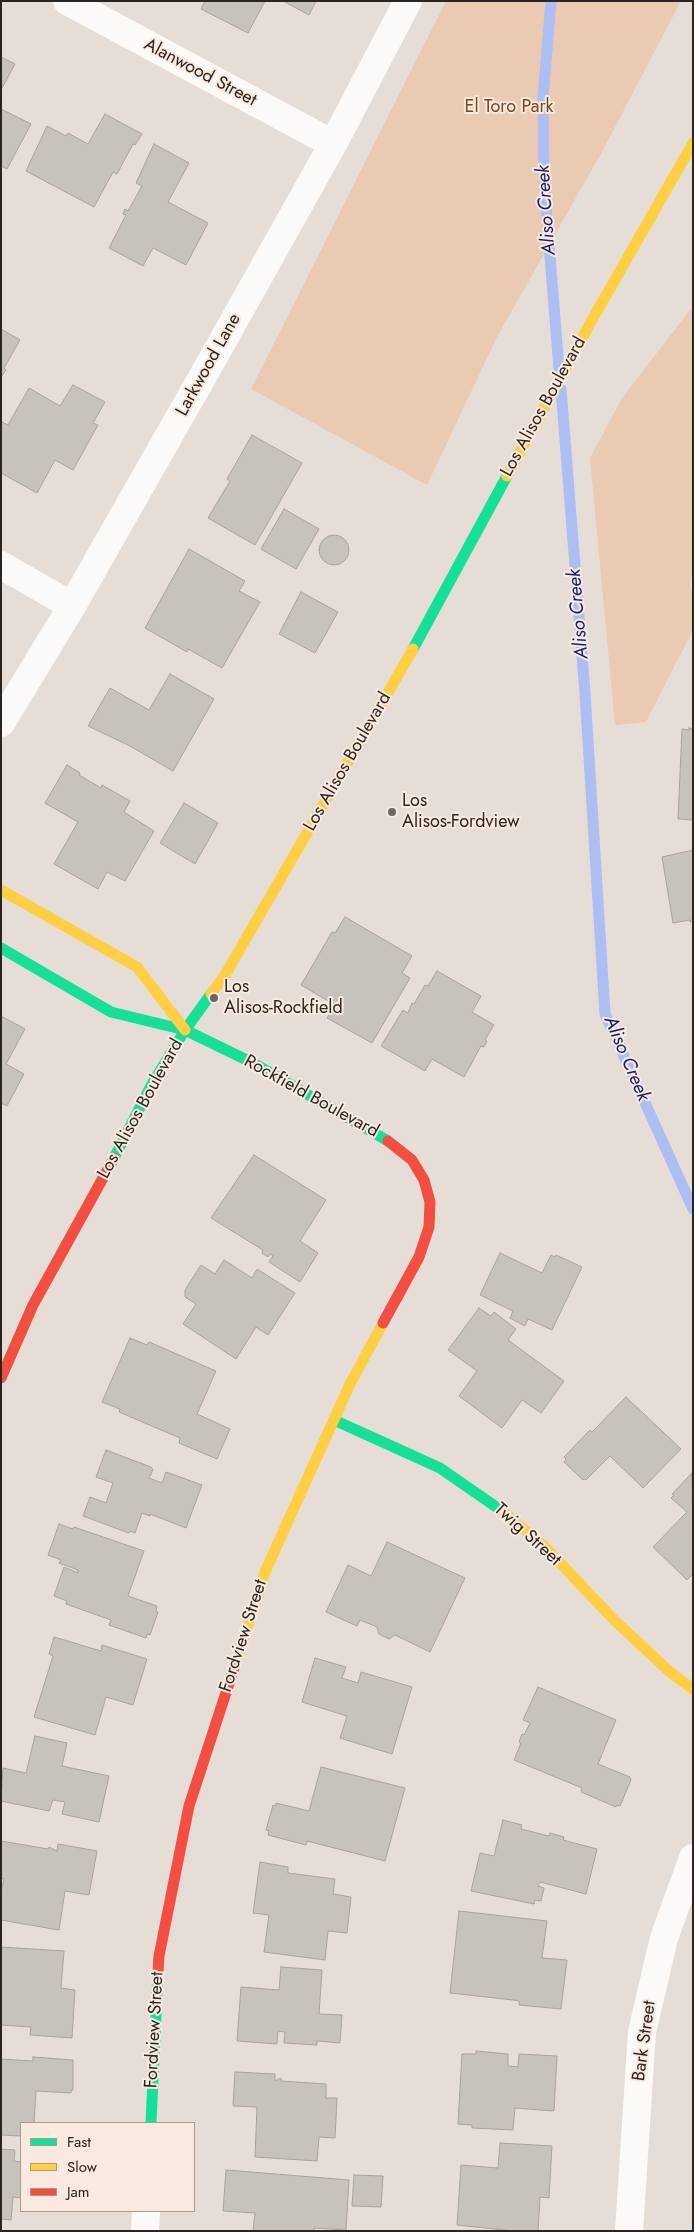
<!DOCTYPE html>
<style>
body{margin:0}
#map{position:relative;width:694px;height:2232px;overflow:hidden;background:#e6ddd7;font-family:Jost,sans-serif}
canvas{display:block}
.frame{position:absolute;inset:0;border:2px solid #2b2521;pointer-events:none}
.legend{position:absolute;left:20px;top:2122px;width:175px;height:90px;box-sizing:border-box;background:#fae9de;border:1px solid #a79b92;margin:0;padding:6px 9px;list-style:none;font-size:15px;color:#2b2521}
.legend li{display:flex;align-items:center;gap:10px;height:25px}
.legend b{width:25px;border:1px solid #a79b92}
</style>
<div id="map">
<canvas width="694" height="2232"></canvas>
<div class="frame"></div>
<ul class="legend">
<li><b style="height:6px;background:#16e098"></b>Fast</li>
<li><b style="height:6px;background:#ffcf43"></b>Slow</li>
<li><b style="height:6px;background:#f24e42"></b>Jam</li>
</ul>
</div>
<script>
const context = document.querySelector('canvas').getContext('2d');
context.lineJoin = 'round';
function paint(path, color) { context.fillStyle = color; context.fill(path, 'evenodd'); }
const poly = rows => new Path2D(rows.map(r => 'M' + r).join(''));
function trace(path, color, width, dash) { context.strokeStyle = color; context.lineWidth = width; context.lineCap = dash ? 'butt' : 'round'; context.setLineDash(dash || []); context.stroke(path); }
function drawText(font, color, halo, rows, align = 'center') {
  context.font = font + ' Jost,sans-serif'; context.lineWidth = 4; context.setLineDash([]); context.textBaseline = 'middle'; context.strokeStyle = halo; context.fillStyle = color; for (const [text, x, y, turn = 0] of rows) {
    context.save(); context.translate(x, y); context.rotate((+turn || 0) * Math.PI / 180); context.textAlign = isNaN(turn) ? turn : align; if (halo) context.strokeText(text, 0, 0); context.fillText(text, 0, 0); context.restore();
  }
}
paint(poly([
 [446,1,681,1,603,150,497,337,427,485,251,389],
 [693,306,693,577,690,582,693,594,693,630,646,722,615,725,590,458,622,398]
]), '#ebcab3');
trace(poly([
 [551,1,543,97,544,181,559,369],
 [561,389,585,693,605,1014,693,1209]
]), '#adbef2', 11);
const building = poly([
 [205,1,265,1,248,33,201,9,205,1],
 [283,1,316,1,309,15,283,1],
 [1,57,15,64,1,90,1,57],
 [1,109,31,124,7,169,1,166,1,109],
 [105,114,142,134,135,145,133,144,117,174,113,172,94,207,26,171,47,126,66,136,68,133,88,144,105,114],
 [154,144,189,163,168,202,208,223,186,265,153,248,143,266,109,248,126,215,123,214,125,209,128,211,142,186,136,183,154,144],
 [1,329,20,340,4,368,6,370,1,377,1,329],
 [73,385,105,402,93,423,98,425,73,470,55,460,37,493,1,473,1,424,2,422,8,425,29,388,60,406,73,385],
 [252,435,302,463,255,545,208,518,230,481,227,479,252,435],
 [284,509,319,529,296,569,261,549,284,509],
 '319 550a15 15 0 1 1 30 0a15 15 0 1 1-30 0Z',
 [189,549,245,581,239,591,260,602,222,668,188,649,187,652,145,628,189,549],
 [301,592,338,612,315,653,279,634,301,592],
 [170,674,214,699,173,771,130,746,88,726,110,688,149,710,170,674],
 [689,728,693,729,693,820,678,819,682,729,689,730,689,728],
 [67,765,80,773,79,775,101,788,102,785,130,801,124,812,154,831,125,881,107,872,98,889,54,864,78,822,45,803,67,765],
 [184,803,218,823,195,864,160,843,184,803],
 [693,850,693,921,690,922,690,920,673,923,662,857,693,850],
 [345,917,412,956,402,973,410,978,372,1043,327,1018,335,1005,301,985,332,932,335,933,345,917],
 [437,971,481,996,472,1012,494,1025,485,1040,487,1041,484,1047,481,1046,464,1077,432,1059,425,1071,381,1046,403,1010,408,1013,412,1003,414,1004,425,985,428,986,437,971],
 [1,1016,25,1029,6,1064,24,1074,7,1106,1,1103,1,1016],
 [254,1155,326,1200,300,1241,318,1253,300,1282,269,1262,273,1256,270,1254,268,1257,262,1253,263,1250,211,1218,254,1155],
 [500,1253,542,1273,551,1255,555,1257,556,1255,582,1267,552,1330,528,1319,525,1326,510,1318,513,1311,480,1295,500,1253],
 [224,1260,252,1278,257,1269,295,1293,268,1335,256,1327,236,1359,183,1324,196,1304,185,1297,185,1290,201,1265,215,1274,224,1260],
 [479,1308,491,1316,494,1312,516,1329,508,1340,564,1381,541,1413,522,1400,502,1428,459,1396,477,1371,448,1350,479,1308],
 [130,1338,147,1345,149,1342,216,1371,197,1414,230,1429,217,1459,179,1443,180,1438,119,1412,120,1409,102,1402,130,1338],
 [626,1397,681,1449,643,1488,610,1456,586,1480,584,1479,583,1480,564,1462,566,1459,564,1457,590,1430,592,1432,626,1397],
 [106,1450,151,1467,153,1470,149,1478,162,1483,166,1472,202,1485,186,1528,150,1514,150,1516,142,1513,135,1533,130,1531,129,1533,83,1516,90,1497,106,1503,113,1483,96,1477,106,1450],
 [692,1473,693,1574,687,1580,653,1547,687,1512,671,1498,674,1495,672,1494,692,1473],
 [59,1524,73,1529,74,1527,144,1551,128,1596,157,1606,156,1611,158,1612,150,1635,147,1634,146,1638,109,1625,111,1620,66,1604,67,1601,54,1596,64,1567,78,1573,78,1570,59,1563,61,1560,48,1555,59,1524],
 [387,1542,465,1578,430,1652,395,1635,389,1639,379,1634,377,1627,360,1620,357,1626,326,1612,348,1565,371,1576,387,1542],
 [54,1637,101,1651,102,1645,147,1659,133,1705,106,1697,95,1735,34,1717,53,1656,49,1654,54,1637],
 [315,1658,346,1667,342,1678,358,1683,361,1672,412,1687,392,1754,340,1738,347,1716,302,1702,315,1658],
 [538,1687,616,1720,598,1764,630,1777,631,1780,620,1806,617,1805,616,1807,581,1792,582,1788,514,1760,521,1743,519,1742,522,1734,524,1735,530,1723,523,1720,538,1687],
 [35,1736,67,1743,62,1766,109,1776,99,1822,62,1814,65,1802,53,1800,49,1811,1,1801,3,1768,26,1773,35,1736],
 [321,1767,405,1788,385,1861,307,1841,306,1845,268,1835,269,1831,266,1830,273,1805,276,1806,276,1803,309,1811,321,1767],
 [503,1820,522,1825,521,1829,549,1836,550,1833,564,1837,563,1840,597,1849,586,1894,540,1882,538,1886,544,1888,541,1901,535,1900,534,1904,471,1891,480,1853,494,1856,503,1820],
 [1,1841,48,1849,49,1847,57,1851,58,1844,97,1851,89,1895,65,1891,59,1930,1,1920,1,1892,4,1879,1,1878,1,1841],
 [260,1862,288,1867,288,1873,335,1879,333,1894,351,1897,347,1933,328,1931,325,1960,264,1952,269,1915,253,1913,260,1862],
 [459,1911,547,1921,542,1958,567,1960,561,2009,519,2005,519,2001,513,2000,450,1993,459,1911],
 [1,1947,64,1951,61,1988,75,1990,72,2038,30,2035,31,2027,1,2025,1,1947],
 [281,1967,322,1970,319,2014,342,2015,340,2043,317,2041,317,2045,284,2043,285,2032,278,2031,277,2044,237,2041,241,1987,279,1990,281,1967],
 [476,2051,508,2054,508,2066,518,2067,519,2054,557,2056,554,2111,515,2108,513,2130,472,2128,472,2125,458,2124,462,2054,476,2054,476,2051],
 [33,2057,73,2060,73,2090,71,2090,71,2093,36,2091,34,2123,21,2123,21,2136,1,2135,1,2059,33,2061,33,2057],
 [235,2072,275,2074,275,2081,281,2078,281,2081,326,2084,326,2098,337,2098,335,2138,319,2137,317,2161,255,2157,257,2107,233,2106,235,2072],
 [500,2143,552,2146,549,2198,540,2197,538,2231,513,2231,457,2225,461,2165,498,2168,500,2143],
 [1,2149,15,2150,14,2161,21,2162,21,2198,13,2197,11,2220,1,2219,1,2149],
 [226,2170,349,2180,346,2230,314,2228,314,2231,253,2231,255,2213,223,2211,226,2170],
 [354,2175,383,2176,381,2207,352,2206,354,2175]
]);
paint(building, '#c8c2bd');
trace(building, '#a8a29d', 1);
trace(poly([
 [67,1,333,144],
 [1,565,72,606],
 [1,723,72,606,212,360,333,144,408,1],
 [145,2231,146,2211],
 [629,2231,642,2032,664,1938,693,1858]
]), '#fbfaf9', 28);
trace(poly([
 [413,649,507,476],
 [1,948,111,1012,185,1030,255,1064,388,1141],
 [114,1158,152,1084,185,1030,211,994],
 [334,1420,440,1468,502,1511],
 [151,2123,158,1972]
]), '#16e098', 11);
trace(poly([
 [507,476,592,320,693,143],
 [1,890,137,967,185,1030],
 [211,994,225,975,413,649],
 [502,1511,546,1548,614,1620,671,1673,693,1689],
 [234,1668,265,1572,350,1384,383,1323]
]), '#ffcf43', 11);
trace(poly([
 [383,1323,419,1257,429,1227,430,1202,424,1180,412,1160,388,1141],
 [1,1378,33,1305,114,1158],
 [158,1972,159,1956,189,1806,234,1668]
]), '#f24e42', 11);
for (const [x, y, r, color] of [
 [392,812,5,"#6c6561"],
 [214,998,5,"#6c6561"]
]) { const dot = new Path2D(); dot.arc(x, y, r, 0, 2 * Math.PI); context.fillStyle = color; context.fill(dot); trace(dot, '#fae9de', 2); }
drawText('18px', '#2b2521', '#fae9de', [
 ["Alanwood Street",200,73,28],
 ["Larkwood Lane",209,365,-61],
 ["Los Alisos Boulevard",544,407,-61],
 ["Los Alisos Boulevard",348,762,-60],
 ["Rockfield Boulevard",311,1097,29],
 ["Los Alisos Boulevard",141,1109,-61],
 ["Twig Street",527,1535,42],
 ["Fordview Street",244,1636,-72],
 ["Fordview Street",155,2030,-87],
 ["Bark Street",645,2041,-82]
]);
drawText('18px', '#78461e', '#fae9de', [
 ["El Toro Park",509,108]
]);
drawText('18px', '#2b2521', '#fae9de', [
 ["Los",402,802],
 ["Alisos-Fordview",402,823],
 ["Los",224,988],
 ["Alisos-Rockfield",224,1009]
], 'left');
drawText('italic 19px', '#101d72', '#fae9de', [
 ["Aliso Creek",547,210,-94],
 ["Aliso Creek",579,614,-95],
 ["Aliso Creek",626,1059,67]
]);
</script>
